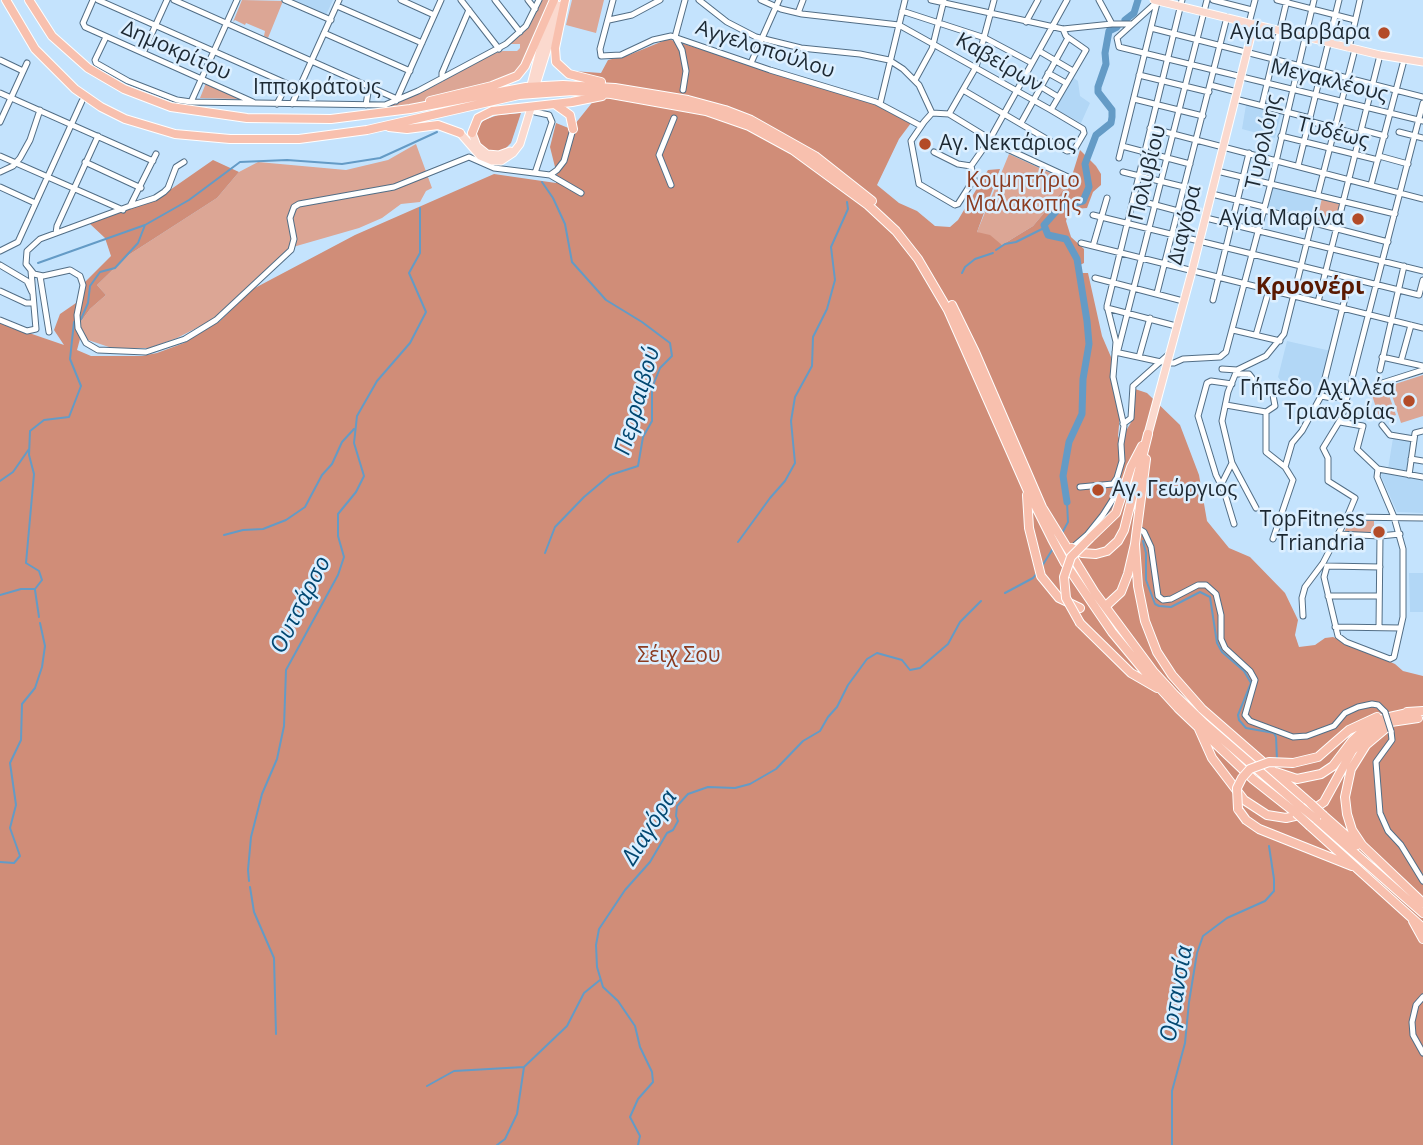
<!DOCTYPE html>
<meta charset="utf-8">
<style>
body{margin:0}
canvas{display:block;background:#c4e3fd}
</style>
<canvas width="1423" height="1145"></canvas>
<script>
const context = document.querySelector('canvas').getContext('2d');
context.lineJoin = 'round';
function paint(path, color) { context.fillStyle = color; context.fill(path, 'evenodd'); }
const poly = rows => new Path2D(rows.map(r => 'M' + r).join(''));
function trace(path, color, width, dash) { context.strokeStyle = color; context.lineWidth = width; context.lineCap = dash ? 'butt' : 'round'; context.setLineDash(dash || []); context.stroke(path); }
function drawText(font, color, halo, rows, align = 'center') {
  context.font = font + ' "Open Sans",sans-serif'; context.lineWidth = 5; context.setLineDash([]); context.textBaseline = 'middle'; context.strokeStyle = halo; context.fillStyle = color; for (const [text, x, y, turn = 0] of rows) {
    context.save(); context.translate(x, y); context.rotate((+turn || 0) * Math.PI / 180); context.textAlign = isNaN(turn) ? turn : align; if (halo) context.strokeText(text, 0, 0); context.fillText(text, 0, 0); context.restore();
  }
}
paint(poly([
 [291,0,333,0,326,15],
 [1072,77,1078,81,1080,96,1090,103,1081,123,1054,108],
 [1246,105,1281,114,1275,138,1242,129],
 [1272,186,1316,197,1310,219,1266,208],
 [1287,341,1331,351,1319,396,1286,388,1278,377],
 [1393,438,1412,441,1407,472,1388,469],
 [1383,473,1423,480,1423,513,1397,512,1381,476],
 [1409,573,1423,573,1423,612,1410,612]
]), '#b2d7f6');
paint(poly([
 [242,0,283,1,268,38,264,36,265,31,246,23,245,25,235,20,233,22],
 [541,0,552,0,523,66,509,78,411,105,388,110,386,108,436,85,491,54,503,51,517,51,520,48,520,44,509,44,521,33],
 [572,0,604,0,596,33,566,25],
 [206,83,238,97,239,99,200,98],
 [416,144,432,188,426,191,420,202,401,204,382,218,359,228,293,247,214,319,177,338,149,348,112,348,82,338,77,327,90,309,106,295,97,285,127,256,217,198,239,172,258,162,346,170,388,160],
 [1009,154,1070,182,1033,226,1002,245,977,232],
 [1322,198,1341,203,1335,224,1317,220],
 [1423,375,1423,416,1401,423,1389,386],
 [1386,387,1396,415,1380,420,1371,392],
 [1349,520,1374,521,1374,533,1344,533]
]), '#dca695');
paint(poly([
 [668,39,877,104,911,123,899,139,877,185,899,203,917,211,935,226,950,227,958,220,988,170,1000,169,977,232,990,235,1002,245,1033,226,1070,182,1080,150,1096,166,1101,174,1101,185,1093,192,1087,208,1075,209,1068,214,1066,221,1071,237,1084,249,1084,263,1080,265,1077,273,1088,273,1102,336,1111,357,1120,415,1118,436,1120,441,1133,419,1134,391,1135,389,1147,393,1180,425,1199,475,1207,521,1229,548,1250,557,1285,593,1298,620,1295,635,1299,647,1315,645,1325,638,1333,637,1395,664,1403,671,1423,676,1423,1145,0,1145,0,323,64,345,54,330,60,314,76,303,85,282,111,256,105,238,89,223,157,199,213,160,239,172,217,198,127,256,97,285,106,295,90,309,77,327,80,339,77,350,91,356,142,356,157,353,184,343,220,321,253,289,355,235,494,174,556,183,557,175,550,147,556,123,571,129,591,104,602,81,572,71,601,73,608,60,629,55],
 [521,113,511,143,503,151,494,153,479,146,475,130,484,120,498,115]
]), '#d08d78');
trace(poly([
 [542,182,553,198,565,224,572,262,606,300,642,322,670,343,672,356,660,368,652,388,652,421,643,437,638,466,610,475,584,497,555,527,545,553],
 [996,250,1005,244,1016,242,1046,227],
 [38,263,145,225],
 [962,273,965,267,975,259,993,253],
 [81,319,88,303,90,286,100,272,115,268,138,243,145,225,189,200,240,162,287,160,342,164,380,158,437,132],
 [0,481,13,472,29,449],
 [1062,533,1068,522,1067,502],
 [224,535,243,530,263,529,286,520,305,507,322,475,332,464,342,442,354,429],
 [1143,541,1146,553,1146,580,1155,604,1159,606,1171,607,1200,592,1210,597,1217,643,1222,652,1244,671,1251,683,1238,715,1239,720,1246,728,1274,733,1276,737,1277,760],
 [738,542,770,498,785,481,795,463,791,421,795,397,812,366,813,337,827,309,835,280,831,247,848,209,847,202],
 [1042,566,1054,547],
 [35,590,39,617],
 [1005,593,1033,578,1037,573],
 [0,595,21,589,35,589,42,580,39,571,26,563,34,474,29,455,30,431,44,420,69,417,81,386,70,359,74,322],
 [0,862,14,863,20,856,10,828,16,805,10,763,21,740,22,704,35,688,42,667,45,646,40,623],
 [249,881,248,870,251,837,262,794,277,759,284,726,286,670,338,575,344,557,338,536,338,514,356,492,364,476,354,443,357,416,377,381,410,343,426,312,409,273,420,253,420,208],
 [250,887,254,912,274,958,276,1034],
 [427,1086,454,1071,524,1067],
 [497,1145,505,1139,517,1114,524,1067,567,1026,584,993,600,980],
 [638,1145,640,1136,630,1117,638,1099,653,1082,652,1072,640,1047,635,1026,618,1001,603,987,597,967,596,945,599,929,625,890,650,862,667,833,673,830,678,821,676,816,677,806,688,794,708,787,735,788,750,784,776,769,803,741,820,731,828,717,837,707,848,685,867,659,877,653,902,660,910,670,920,668,948,644,960,622,981,601],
 [1172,1145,1172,1091,1185,1043,1189,1002,1197,953,1203,936,1227,918,1265,901,1274,891,1274,879,1269,846]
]), '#649bc6', 2);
trace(poly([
 [1125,20,1134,13,1138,0],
 [1067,502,1063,476,1069,442,1082,414,1083,379,1089,344,1087,321,1077,259,1066,239,1048,235,1044,225,1060,207,1083,201,1089,187,1085,164,1096,135,1111,123,1112,117,1112,110,1098,92,1098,87,1106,64,1105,53,1109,31,1117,27]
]), '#649bc6', 7);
const minor = poly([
 [93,0,83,23,85,27,253,102],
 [98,0,299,89],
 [174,0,397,99],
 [285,0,331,20],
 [401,0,434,15],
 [461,0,499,49],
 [495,0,520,32],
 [528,0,535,9],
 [613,0,600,49,601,56,621,55,653,40,671,36,770,70,876,102,921,126],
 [699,0,727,22,756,37,801,48,860,54,889,60,903,69,919,85,932,113],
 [761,0,781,9,802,14,899,25,1051,110,1083,129,1084,133,1074,150,1067,151,963,90],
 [931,0,1063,29,1112,24,1131,24],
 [1099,0,1112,24],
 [1213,0,1252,10],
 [1277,0,1355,20],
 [1158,1,1117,38,1119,47,1423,121],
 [337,6,422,43],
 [902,11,985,38,1032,63],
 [798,13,803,0],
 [609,20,632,15,660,0],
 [1026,22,1038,0],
 [1249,23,1255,0],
 [1151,28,1423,97],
 [324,33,410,71],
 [106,37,95,60,96,63,128,81,177,100,191,102,385,105,418,91,506,44,526,26,539,0],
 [1349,48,1360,0],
 [1039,51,1073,71],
 [143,53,167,0],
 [0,60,23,71],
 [751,63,779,0],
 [1048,73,1066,83],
 [1139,75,1209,92],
 [1025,77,1058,97],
 [442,78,442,73,469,10],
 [915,80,932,49,944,0],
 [1210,85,1237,92],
 [683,90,686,71,682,50,675,37,685,0],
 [0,93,153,161],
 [1134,99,1203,116],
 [1235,99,1310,118],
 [396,101,441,0],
 [191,102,237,0],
 [277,104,287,84],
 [292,104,339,0],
 [880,104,905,0],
 [366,105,369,86],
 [1262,105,1287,0],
 [531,108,535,112,549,115,552,122,535,173],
 [1051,110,1086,50,1066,36,1063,29],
 [932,113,924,122,911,141,919,184,955,205,958,204,974,179,971,166],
 [932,113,949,114,1003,147,1068,177],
 [949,114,976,67,994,0],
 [1309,121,1360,135],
 [0,122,27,63],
 [1021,123,1068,38],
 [1150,128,1423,199],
 [1362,130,1385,136],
 [1399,132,1423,138],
 [1281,136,1378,160],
 [1122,146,1190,164],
 [934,152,958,164,971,166,990,139,1067,0],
 [156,154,130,206,40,239,27,251,26,264,34,274,43,276,70,270,80,276,83,285,77,315,78,328,86,343,98,350,146,352,185,339,216,320,291,250,294,239,290,218,294,207,299,204,394,187,469,157,494,168,550,175,581,193],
 [0,156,123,210],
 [1379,156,1408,164],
 [1119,158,1157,3],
 [85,162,141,188],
 [1298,166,1339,0],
 [1217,171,1395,214],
 [0,172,13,166,20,158,30,140,40,110],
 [1123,172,1184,187],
 [550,175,557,170,564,161,573,129],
 [671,185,659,155,674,118],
 [1371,185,1404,60],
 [0,187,35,203],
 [1212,194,1264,207],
 [1318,194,1355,49],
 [1133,199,1178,211],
 [130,206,155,198,164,192,168,188,176,167,184,162],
 [1264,210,1388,242],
 [1093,215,1419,295,1423,280],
 [1206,218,1423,271],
 [56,233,57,226,98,136],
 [1081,243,1093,246,1107,198],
 [1093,246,1423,328],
 [0,251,18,242,82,101],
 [0,265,27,281,32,292],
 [40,276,49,332],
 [1095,278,1183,301],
 [0,291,26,303,33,303],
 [1157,293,1227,17],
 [1213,300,1249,153],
 [1318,302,1380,55],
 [1107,308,1176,326],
 [0,320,27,331,36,329,31,271],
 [1233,330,1280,341],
 [1256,335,1269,290],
 [1118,350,1207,0],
 [1115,352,1161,362],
 [1139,357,1150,318],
 [1382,357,1423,366],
 [1401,361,1411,325],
 [1167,363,1174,363,1183,359,1220,357,1226,352,1271,183,1314,0],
 [1222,369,1237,370],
 [1380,370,1404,266],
 [1236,374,1249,374,1256,383,1273,395,1275,406,1266,412],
 [1232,384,1211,381,1207,383,1198,416,1216,475,1224,491,1234,524],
 [1376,385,1423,370],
 [1321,396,1332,398,1348,394],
 [1226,405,1266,412],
 [1266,412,1266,452,1285,467,1293,480,1273,539],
 [1340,422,1363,426,1357,449,1378,469,1423,477],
 [1123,424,1131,418,1133,386,1169,354],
 [1382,425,1390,435,1414,439],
 [1411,459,1423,461],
 [1285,467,1292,443,1302,431,1320,398,1350,278],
 [1378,469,1377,477,1394,517,1403,549,1403,617,1394,657,1390,659,1346,642,1338,636,1324,577,1327,566,1380,567],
 [1409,475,1415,433,1423,431],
 [1221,485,1232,463],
 [1080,487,1113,484,1117,478,1122,461,1121,444,1124,426,1113,377,1116,342,1107,306,1182,0],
 [1256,508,1232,463,1222,421,1228,392,1237,370,1266,356,1284,334,1312,222],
 [1347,517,1423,518],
 [1137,528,1144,532,1151,547,1158,596,1163,600,1171,599,1198,585,1206,585,1216,594,1221,615,1221,639,1225,648,1250,671,1255,680,1245,715,1250,721,1293,737,1307,736,1334,726,1345,713,1358,707,1372,704,1378,705,1385,712],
 [1338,534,1380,536,1400,534],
 [1072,548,1087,535,1103,515,1117,493,1116,480],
 [1328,596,1379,596],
 [1303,616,1302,598,1305,587,1323,563,1347,517,1355,498,1328,481,1328,458,1323,448,1342,417,1423,103],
 [1335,627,1400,628],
 [1379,627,1380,536],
 [1391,731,1392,740,1376,762,1380,813,1388,831,1401,845,1423,881],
 [1423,997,1416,1005,1412,1022,1413,1035,1423,1053]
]);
const major = poly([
 [1154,0,1380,55,1423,62],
 [531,85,541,46,556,4],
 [536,85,561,5],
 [460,133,480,156,492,161,501,161,513,153,520,144,531,108],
 [472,133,477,146,487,154,499,155,510,151],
 [1148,434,1192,271,1254,24]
]);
const highway = poly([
 [6,0,35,49,75,89,101,107,125,119,175,134,230,139,299,139,367,130,519,95,573,91,611,94,706,111,749,126,793,150,868,205,896,231,918,259,948,310,1027,489,1052,539,1065,563,1112,632,1146,673,1178,708,1253,779,1296,813],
 [29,0,52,36,88,68,124,89,171,107,247,118,331,119,410,109,526,87,563,85,615,88,688,100,725,110,751,120,815,156,872,201],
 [565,0,555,48,556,62,569,74,601,82],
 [430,101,492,86,517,76,525,66,554,0],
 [556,105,570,115,573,129],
 [389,127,407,129,438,125,460,133],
 [472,133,478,118,492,111,572,102,602,96],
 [952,305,975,352,1042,507,1095,593,1153,671,1174,694,1205,724,1301,807],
 [1027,495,1029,528,1041,576,1059,598,1080,608],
 [1090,538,1116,513,1131,467,1142,446],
 [1135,544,1138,586,1145,621,1157,652,1172,675,1202,709,1311,804],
 [1072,548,1082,553,1096,554,1107,551,1118,541,1124,530,1148,434],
 [1107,605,1121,592,1128,574,1135,544,1146,459],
 [1080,623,1131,673,1157,688],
 [1407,712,1423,711],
 [1199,729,1212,758,1244,800,1267,815,1286,818,1308,813,1324,802,1352,751,1369,734,1391,722,1418,718],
 [1385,729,1366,745,1351,769,1345,797,1347,814,1352,830,1362,845,1423,903],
 [1293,763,1318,757,1349,730,1377,717],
 [1276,772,1297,779,1321,774,1333,766,1352,741,1367,727,1385,718,1412,712],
 [1238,809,1246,820,1259,829,1352,866],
 [1324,816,1357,845],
 [1316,819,1423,913],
 [1310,826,1423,928],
 [1413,921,1423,939]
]);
trace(minor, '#526e86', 7);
trace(major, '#fff', 9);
trace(highway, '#fff', 10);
trace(minor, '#fff', 5);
trace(major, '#fbd9ce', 7);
trace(highway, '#f8c0ae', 8);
const minorBridge = poly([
 [1385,712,1391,731]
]);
const highwayBridge = poly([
 [1080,623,1066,598,1064,577,1071,557,1090,538],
 [1311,804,1324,816],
 [1301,807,1316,819],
 [1238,809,1237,788,1242,778,1250,769,1269,762,1293,763],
 [1296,813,1310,826]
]);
trace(minorBridge, '#526e86', 7, []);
trace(highwayBridge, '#fff', 10, []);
trace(minorBridge, '#fff', 5);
trace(highwayBridge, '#f8c0ae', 8);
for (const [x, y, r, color] of [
 [1384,33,7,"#b34b28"],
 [925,144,7,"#b34b28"],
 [1358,219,7,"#b34b28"],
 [1409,401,7,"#b34b28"],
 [1098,490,7,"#b34b28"],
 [1379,532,7,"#b34b28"]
]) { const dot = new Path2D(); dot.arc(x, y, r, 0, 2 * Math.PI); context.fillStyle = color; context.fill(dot); trace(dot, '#dcefff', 2.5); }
drawText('21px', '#1c2832', '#dcefff', [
 ["Αγία Βαρβάρα",1370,33],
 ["Αγ. Νεκτάριος",939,144,"left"],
 ["Αγία Μαρίνα",1344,219],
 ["Γήπεδο Αχιλλέα",1395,389],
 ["Τριανδρίας",1395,413],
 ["Αγ. Γεώργιος",1112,490,"left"],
 ["TopFitness",1365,520],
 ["Triandria",1365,544]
], 'right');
drawText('21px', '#1c2832', '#dcefff', [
 ["Αγγελοπούλου",765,50,18],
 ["Δημοκρίτου",176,51,24],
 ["Καβείρων",999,63,30],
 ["Μεγακλέους",1329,81,14],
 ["Ιπποκράτους",317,88],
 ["Τυδέως",1333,133,14],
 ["Τυρολόης",1264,142,-77],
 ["Πολυβίου",1148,173,-76],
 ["Διαγόρα",1185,225,-76]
]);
drawText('21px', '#8b3b20', '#dcefff', [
 ["Κοιμητήριο",1023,181],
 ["Μαλακοπής",1023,205],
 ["Σέιχ Σου",679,656]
]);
drawText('bold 23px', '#591901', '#dcefff', [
 ["Κρυονέρι",1310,287]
]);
drawText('italic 23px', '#024872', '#dcefff', [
 ["Περραιβού",638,401,-74],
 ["Ουτσάρσο",301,605,-63],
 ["Διαγόρα",650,828,-58],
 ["Ορτανσία",1177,994,-80]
]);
</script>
